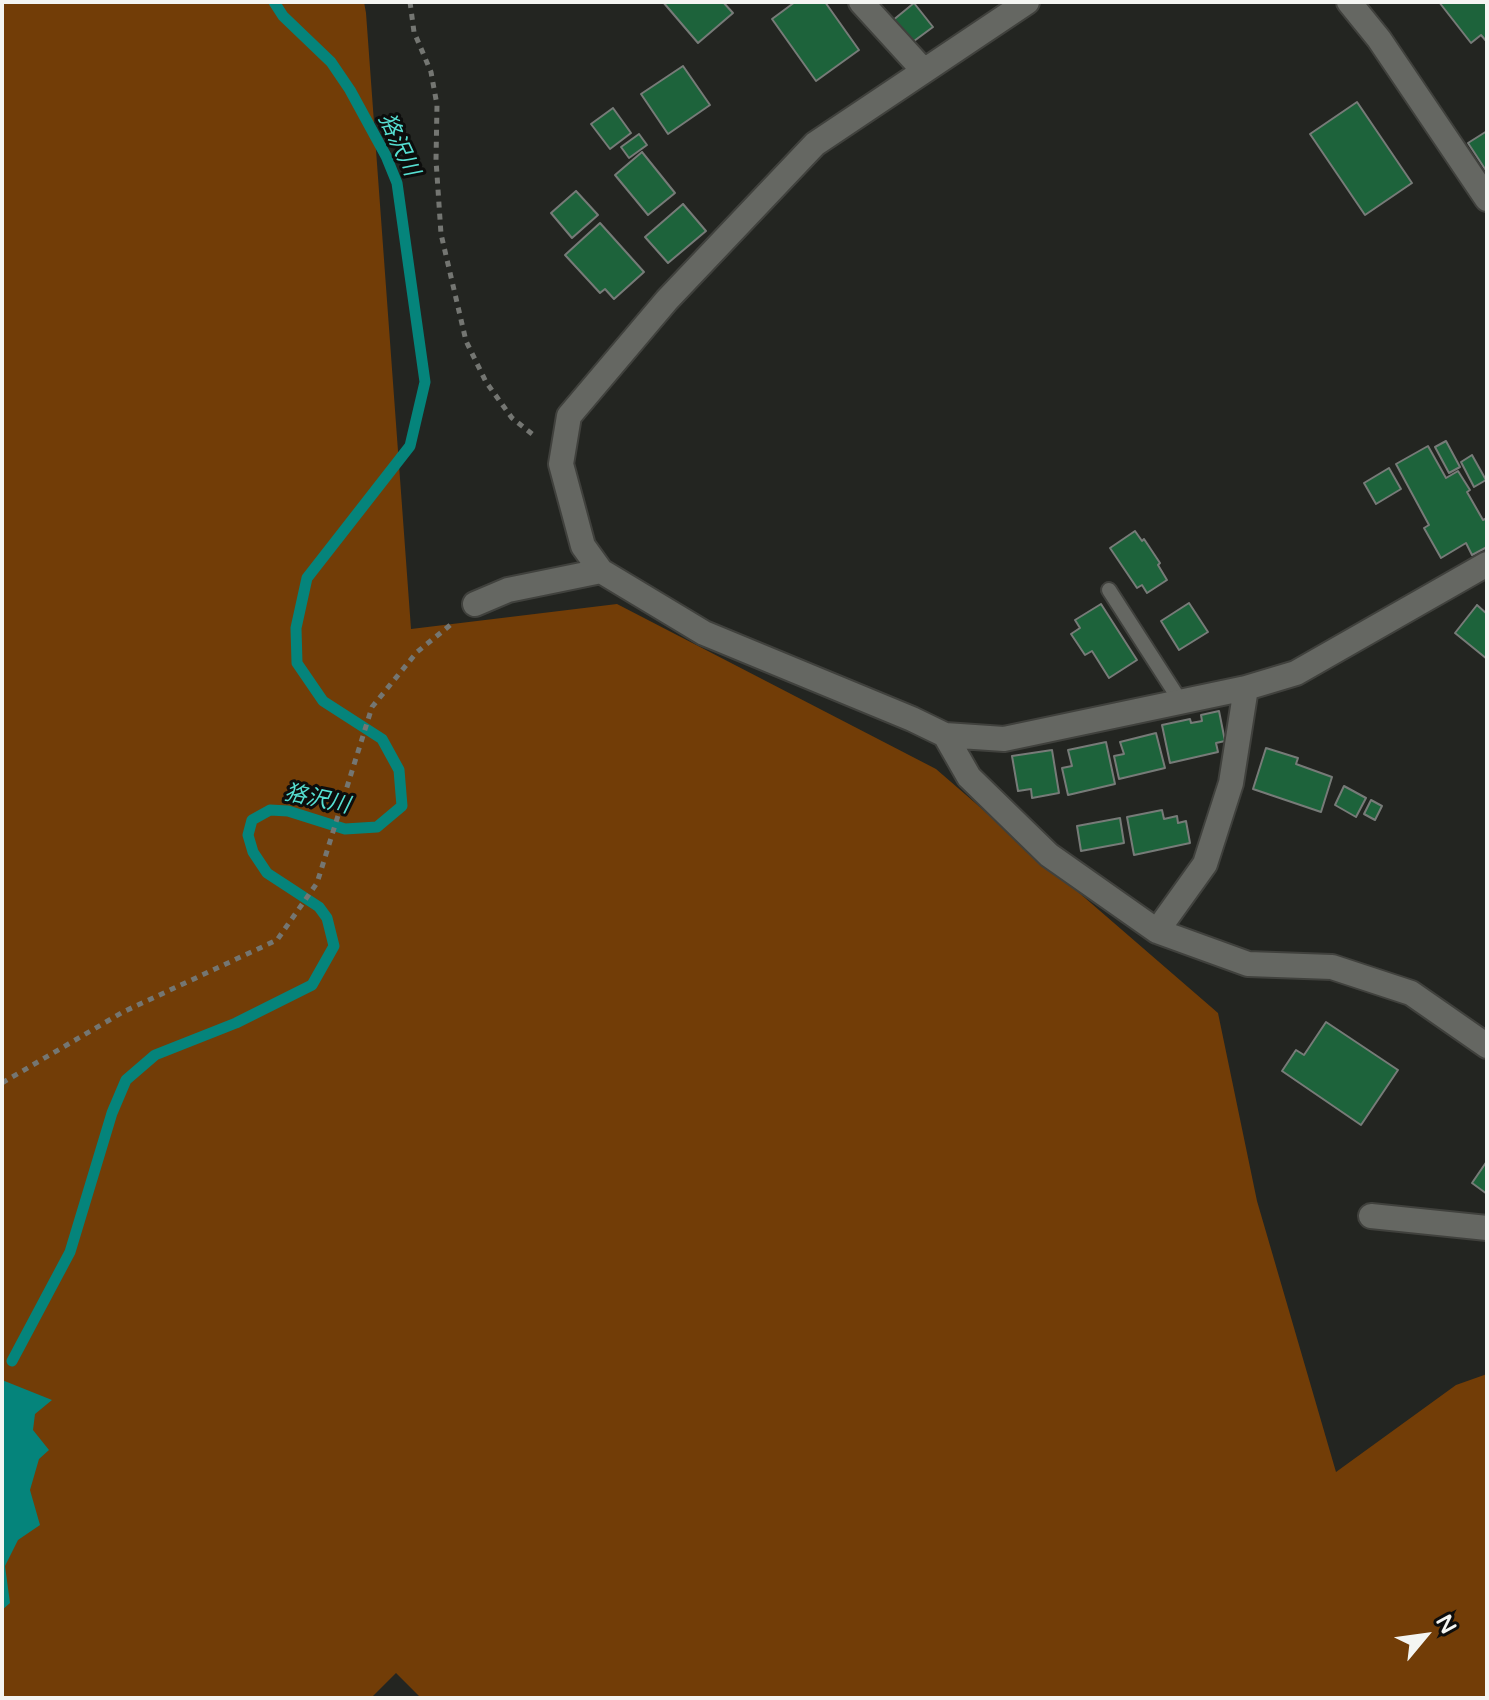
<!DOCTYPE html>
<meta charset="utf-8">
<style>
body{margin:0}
#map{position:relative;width:1489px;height:1700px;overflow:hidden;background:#232521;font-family:"Varela Round",sans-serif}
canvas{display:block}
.frame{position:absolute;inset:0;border:4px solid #f4f5f2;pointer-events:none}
.north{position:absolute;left:1385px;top:1596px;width:80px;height:80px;-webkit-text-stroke:6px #0d0d0c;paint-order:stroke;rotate:61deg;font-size:22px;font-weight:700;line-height:32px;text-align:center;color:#f4f5f2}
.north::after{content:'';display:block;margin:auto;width:28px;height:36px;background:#f4f5f2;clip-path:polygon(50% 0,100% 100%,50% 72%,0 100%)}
</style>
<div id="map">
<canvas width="1489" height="1700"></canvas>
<div class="frame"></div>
<div class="north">N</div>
</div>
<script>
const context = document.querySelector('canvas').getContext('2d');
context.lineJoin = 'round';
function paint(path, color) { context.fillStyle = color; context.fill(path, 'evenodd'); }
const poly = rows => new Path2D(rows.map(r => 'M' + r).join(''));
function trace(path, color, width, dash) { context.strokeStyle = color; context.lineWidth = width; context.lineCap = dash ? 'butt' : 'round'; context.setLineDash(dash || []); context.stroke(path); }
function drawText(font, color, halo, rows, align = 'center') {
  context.font = font + ' "Varela Round","Noto Sans JP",sans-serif'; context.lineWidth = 6; context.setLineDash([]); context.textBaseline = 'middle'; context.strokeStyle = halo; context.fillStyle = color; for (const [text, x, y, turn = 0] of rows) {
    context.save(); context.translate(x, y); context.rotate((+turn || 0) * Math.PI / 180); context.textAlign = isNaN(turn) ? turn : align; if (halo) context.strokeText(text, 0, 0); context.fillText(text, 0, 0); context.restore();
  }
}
paint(poly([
 [2,2,364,2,366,13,411,629,617,604,936,769,1218,1013,1257,1201,1336,1472,1456,1385,1487,1374,1487,1698,421,1698,396,1673,371,1698,2,1698]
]), '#723d07');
paint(poly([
 [2,1380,52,1400,35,1414,33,1430,49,1450,39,1459,30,1490,40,1525,18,1540,5,1566,10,1603,2,1610]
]), '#05847b');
trace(poly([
 [12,1361,70,1252,112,1113,126,1080,155,1055,236,1023,312,985,334,946,327,918,319,907,267,873,253,852,248,835,252,820,270,810,288,811,345,829,377,827,402,806,399,770,382,739,323,701,297,663,296,628,307,578,410,446,425,382,397,183,386,156,350,90,331,62,283,16,274,2]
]), '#05847b', 11);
const building = poly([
 [663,2,723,2,733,13,698,43,663,2],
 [795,2,825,2,859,50,816,81,772,19,795,2],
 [1439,2,1487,2,1487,42,1481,35,1471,43,1439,2],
 [914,3,933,27,910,44,892,21,914,3],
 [683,66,710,105,668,134,641,94,683,66],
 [1357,102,1412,183,1365,215,1310,134,1357,102],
 [613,108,631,133,610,149,591,124,613,108],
 [1487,131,1487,172,1468,143,1487,131],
 [639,134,647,145,629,158,621,147,639,134],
 [642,152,675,193,648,215,615,175,642,152],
 [576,191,598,215,572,238,551,213,576,191],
 [683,204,706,231,668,263,645,237,683,204],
 [600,223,644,272,614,299,605,289,600,293,565,255,600,223],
 [1446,441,1460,467,1449,473,1435,447,1446,441],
 [1428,446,1446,478,1458,471,1470,490,1467,492,1483,520,1487,518,1487,547,1472,555,1466,543,1441,558,1424,528,1429,525,1396,464,1428,446],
 [1472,455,1486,480,1474,487,1461,462,1472,455],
 [1389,468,1401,489,1376,504,1364,483,1389,468],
 [1135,531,1142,541,1144,539,1160,563,1158,565,1167,580,1147,593,1142,585,1137,588,1110,548,1135,531],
 [1189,603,1208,632,1179,650,1161,621,1189,603],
 [1101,604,1137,660,1109,678,1092,651,1085,655,1071,634,1080,628,1075,620,1101,604],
 [1477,605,1487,614,1487,659,1455,633,1477,605],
 [1219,711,1225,741,1216,743,1218,752,1170,763,1162,725,1190,719,1191,723,1202,721,1201,715,1219,711],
 [1156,733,1165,768,1119,779,1114,756,1124,754,1120,742,1156,733],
 [1106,742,1115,784,1068,795,1062,768,1072,766,1068,750,1106,742],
 [1266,748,1298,758,1296,764,1332,777,1321,812,1253,789,1266,748],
 [1052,750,1059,793,1032,798,1031,789,1018,791,1012,756,1052,750],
 [1344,786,1366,798,1356,817,1335,805,1344,786],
 [1371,800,1382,806,1375,820,1364,814,1371,800],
 [1162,810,1164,819,1177,816,1178,823,1186,821,1190,843,1134,855,1127,817,1162,810],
 [1120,818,1124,843,1081,851,1077,826,1120,818],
 [1326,1022,1398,1070,1361,1125,1282,1071,1296,1050,1304,1055,1326,1022],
 [1487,1161,1487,1194,1472,1183,1487,1161]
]);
paint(building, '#1d633b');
trace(building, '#777b78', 2);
const lane = poly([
 [1109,590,1181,702]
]);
const street = poly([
 [861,2,924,71],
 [1027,2,815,144,667,300,569,416,561,464,583,546,601,571,704,633,912,719,945,735,1004,739,1246,688,1296,673,1487,564],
 [1349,2,1379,39,1487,199],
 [475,604,508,590,601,571],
 [945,735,969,777,1049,855,1157,931,1248,964,1332,967,1411,993,1487,1046],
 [1157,931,1205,864,1231,783,1246,688],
 [1371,1216,1487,1228]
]);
trace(lane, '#40413d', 18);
trace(street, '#40413d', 28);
trace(poly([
 [410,2,414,32,431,72,437,105,436,160,441,234,466,341,486,382,512,418,536,437],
 [2,1083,123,1012,277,940,317,883,372,707,417,652,454,622]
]), '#747672', 5, [6, 6]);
trace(lane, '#656762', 14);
trace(street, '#656762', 24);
drawText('italic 22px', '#56dfd2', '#0d0d0c', [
 ["狢沢川",398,145,65],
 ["狢沢川",317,800,12]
]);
</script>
